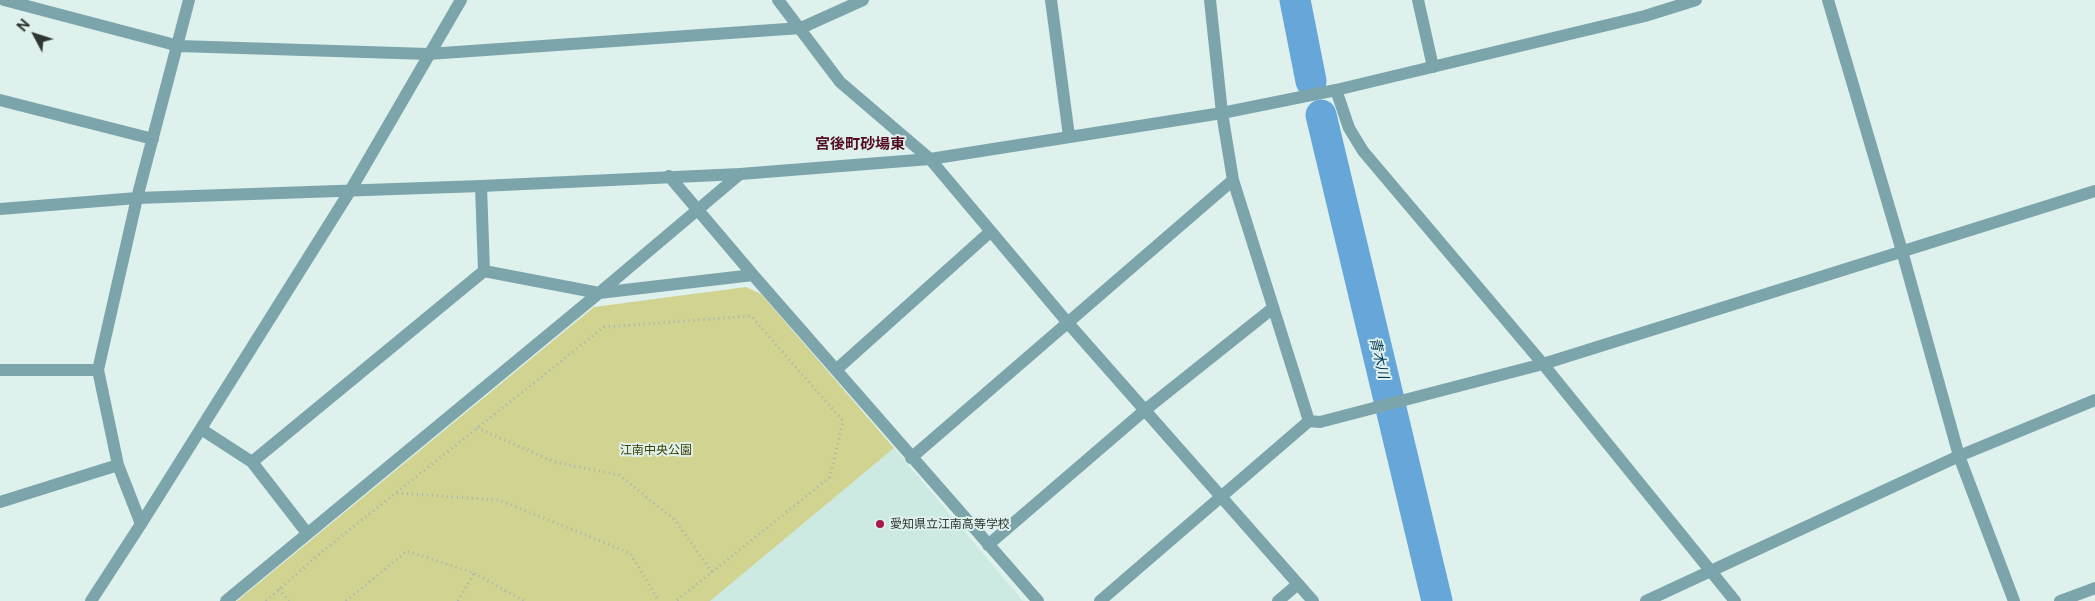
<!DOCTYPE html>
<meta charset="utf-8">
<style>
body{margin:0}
#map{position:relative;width:2095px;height:601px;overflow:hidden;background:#def1ec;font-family:"Public Sans",sans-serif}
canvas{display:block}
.north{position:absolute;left:10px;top:10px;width:50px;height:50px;-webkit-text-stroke:4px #def1ec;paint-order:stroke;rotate:310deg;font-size:14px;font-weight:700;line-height:20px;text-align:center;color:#2e3533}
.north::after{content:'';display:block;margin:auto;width:18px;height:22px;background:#2e3533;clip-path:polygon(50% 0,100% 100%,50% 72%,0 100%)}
</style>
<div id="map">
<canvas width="2095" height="601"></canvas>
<div class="north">N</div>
</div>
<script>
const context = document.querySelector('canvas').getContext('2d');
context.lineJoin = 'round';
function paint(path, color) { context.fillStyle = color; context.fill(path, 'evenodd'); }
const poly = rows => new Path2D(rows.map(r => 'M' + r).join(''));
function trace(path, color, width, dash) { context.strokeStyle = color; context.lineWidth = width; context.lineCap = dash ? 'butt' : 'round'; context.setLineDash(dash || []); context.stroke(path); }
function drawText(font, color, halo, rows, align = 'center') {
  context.font = font + ' "Public Sans","Noto Sans JP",sans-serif'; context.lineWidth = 4; context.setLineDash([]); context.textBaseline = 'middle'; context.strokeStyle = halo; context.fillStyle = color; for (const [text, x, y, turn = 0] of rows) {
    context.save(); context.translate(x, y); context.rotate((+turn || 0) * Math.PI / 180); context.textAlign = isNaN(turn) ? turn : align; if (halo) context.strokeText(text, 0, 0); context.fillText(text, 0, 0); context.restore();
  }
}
paint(poly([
 [894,448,1023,601,708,601]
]), '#cdeae2');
paint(poly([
 [746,287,761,294,894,448,710,601,237,601,594,307]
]), '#d1d391');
trace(poly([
 [1295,0,1311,81],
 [1321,115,1437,601]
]), '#66a6d8', 31);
trace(poly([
 [477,428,555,462,619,475,675,520,712,572],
 [397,493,499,500,630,553,659,601],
 [279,589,289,601],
 [266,601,323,551,604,327,751,316,843,421,830,477,676,601],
 [346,601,407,551,474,573,524,601],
 [458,601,474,573]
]), '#a5b4b0', 3, [1, 4]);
trace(poly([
 [4,0,179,46,428,54,801,28,863,0],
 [778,0,840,82,930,159,1068,323,1313,601],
 [1051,0,1069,136],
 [1210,0,1222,113,1233,180,1309,421],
 [1418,0,1433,67],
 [1828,0,1902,251,1959,456,2014,601],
 [0,100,153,139],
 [669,176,753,275],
 [481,186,484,271,599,293,740,174],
 [837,369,990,232],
 [0,370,98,370],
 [201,429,252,462,307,533],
 [911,458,1233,180],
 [252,462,484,271],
 [0,502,118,465],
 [141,524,118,465,98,370,137,198,189,0],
 [988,545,1145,410,1273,308],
 [226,601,599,293,753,275,1038,601],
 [1100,601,1309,421,1320,422,1543,364,2095,191],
 [1278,601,1298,584],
 [1646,601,1959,456,2095,400],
 [2060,601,2095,588]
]), '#7ca4ab', 12);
trace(poly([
 [1336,90,1349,128,1363,151,1543,364,1735,601],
 [0,209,137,198,481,186,740,174,930,159,1222,113,1336,90,1645,16,1696,0],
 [91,601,141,524,350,191,461,0]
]), '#7ca4ab', 12);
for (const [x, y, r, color] of [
 [880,524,5,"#ab1748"]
]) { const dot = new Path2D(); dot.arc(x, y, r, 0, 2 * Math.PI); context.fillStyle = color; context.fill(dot); trace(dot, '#def1ec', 2); }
drawText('12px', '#404001', '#def1ec', [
 ["江南中央公園",656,450]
]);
drawText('12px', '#2e3533', '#def1ec', [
 ["愛知県立江南高等学校",890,524]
], 'left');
drawText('italic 14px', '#033859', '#def1ec', [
 ["青木川",1379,358,77]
]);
drawText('bold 15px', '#510c20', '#def1ec', [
 ["宮後町砂場東",860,144]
]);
</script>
